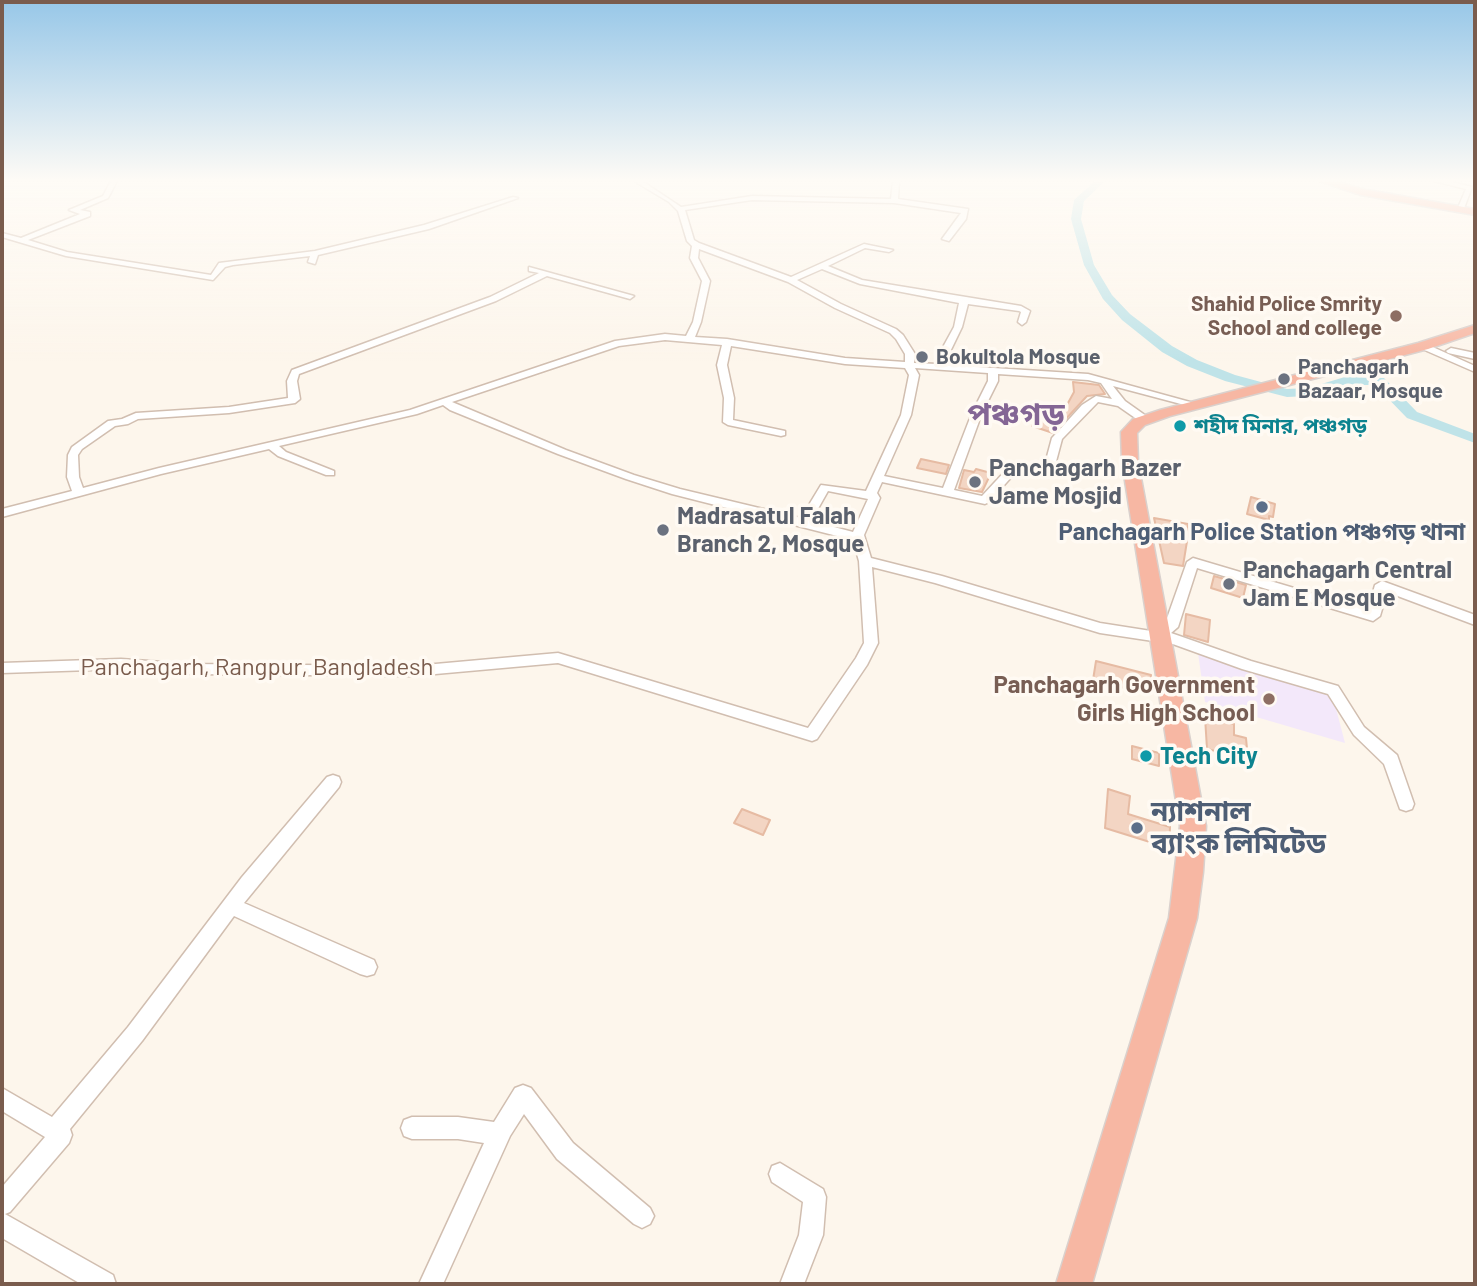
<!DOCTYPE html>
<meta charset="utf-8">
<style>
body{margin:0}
#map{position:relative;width:1477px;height:1286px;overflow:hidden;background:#fdf6ec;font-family:Barlow,sans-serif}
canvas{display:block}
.frame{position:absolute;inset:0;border:4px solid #7a5c4d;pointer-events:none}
</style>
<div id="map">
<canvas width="1477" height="1286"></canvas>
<div class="frame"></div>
</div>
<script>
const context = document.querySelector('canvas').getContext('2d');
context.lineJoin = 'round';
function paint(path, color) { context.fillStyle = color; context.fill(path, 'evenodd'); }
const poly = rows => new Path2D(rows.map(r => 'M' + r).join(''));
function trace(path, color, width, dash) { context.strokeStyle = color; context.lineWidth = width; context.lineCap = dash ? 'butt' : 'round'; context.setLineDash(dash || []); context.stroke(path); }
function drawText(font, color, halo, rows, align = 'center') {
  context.font = font + ' Barlow,"Noto Sans Bengali",sans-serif'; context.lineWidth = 7; context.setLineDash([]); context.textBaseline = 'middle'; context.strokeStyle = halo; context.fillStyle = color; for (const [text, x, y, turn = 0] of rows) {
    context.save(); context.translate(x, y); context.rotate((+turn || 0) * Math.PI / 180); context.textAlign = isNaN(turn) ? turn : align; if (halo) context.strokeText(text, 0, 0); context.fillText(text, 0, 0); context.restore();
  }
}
paint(poly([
 [1198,653,1333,697,1345,743,1205,702]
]), '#f3e8fa');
paint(poly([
 [1095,181,1105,181,1084,201,1081,219,1094,265,1112,295,1130,314,1172,346,1197,360,1235,375,1287,389,1308,388,1345,377,1384,378,1417,412,1475,434,1475,443,1407,418,1375,385,1346,385,1309,396,1287,397,1225,381,1187,366,1162,352,1122,320,1103,299,1084,265,1071,219,1074,200,1095,181]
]), '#bfe3e8');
const building = poly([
 [1073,382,1099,385,1105,394,1087,396,1053,433,1032,426,1040,408,1062,414,1074,392,1073,382],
 [921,459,949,465,946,474,917,468,921,459],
 [976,469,991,473,982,492,959,488,964,470,974,472,976,469],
 [1251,497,1275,504,1273,517,1269,516,1269,520,1247,514,1251,497],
 [1154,518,1188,524,1188,535,1183,566,1164,563,1154,518],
 [1214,576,1246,585,1243,598,1211,588,1214,576],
 [1186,614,1210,620,1208,642,1184,635,1186,614],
 [1096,661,1151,675,1150,689,1145,688,1145,693,1093,680,1096,661],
 [1205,717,1234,724,1234,735,1246,738,1248,759,1207,749,1205,717],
 [1132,746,1159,753,1159,766,1132,759,1132,746],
 [1108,789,1130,796,1128,814,1170,827,1169,848,1105,828,1108,789],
 [742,809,770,820,763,835,734,823,742,809]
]);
paint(building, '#f3d5c3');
trace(building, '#e6bba3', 2);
const minor = poly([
 [111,181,117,181,108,198,80,210,90,212,90,216,28,240,67,252,211,275,219,263,315,251,424,225,513,197,518,198,429,229,318,255,315,264,308,262,310,256,233,265,225,267,213,280,66,256,2,237,2,233,21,238,80,214,69,210,103,196,111,181],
 [634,181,642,181,681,207,752,196,891,199,893,181,899,181,898,199,968,209,966,219,949,241,942,239,961,213,894,203,752,200,685,210,694,240,699,243,791,277,864,244,893,250,889,252,865,248,828,266,862,280,1021,306,1030,311,1026,322,1022,325,1018,322,1021,312,1019,311,968,304,962,327,947,358,946,365,1088,374,1201,405,1196,408,1113,386,1125,401,1149,418,1149,422,1141,422,1118,406,1098,402,1062,439,1054,469,1015,473,989,502,985,504,882,482,877,493,880,498,864,535,871,558,942,576,1100,623,1151,631,1165,624,1187,562,1193,558,1368,610,1375,585,1382,581,1475,615,1475,625,1387,592,1380,616,1373,621,1197,568,1178,627,1171,633,1251,661,1338,686,1364,727,1397,755,1414,804,1412,809,1406,811,1400,809,1384,764,1354,735,1328,694,1242,669,1159,639,1153,641,1100,633,935,583,872,567,878,643,867,665,817,739,812,741,558,663,413,676,191,674,121,669,2,673,2,663,121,659,191,664,413,666,558,653,808,728,856,658,864,643,859,561,853,540,672,494,626,479,558,454,450,410,443,405,417,414,279,446,286,452,334,471,334,475,326,475,278,456,269,449,161,474,2,517,2,509,72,491,67,477,68,455,72,447,108,421,122,419,136,413,229,407,288,398,287,381,292,370,490,297,539,273,529,271,529,267,634,296,630,299,547,276,496,301,299,374,297,381,300,399,295,403,229,413,138,419,128,424,115,426,82,449,78,455,79,477,83,488,159,468,410,410,615,341,665,334,686,336,693,322,702,281,690,258,692,246,687,241,678,211,669,202,634,181],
 [699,249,788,282,835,308,890,333,896,339,905,354,905,362,845,358,727,339,695,337,701,322,710,281,698,258,699,249],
 [822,269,860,284,959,303,954,327,937,358,937,364,914,363,915,354,903,335,896,329,841,304,797,280,822,269],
 [665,340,722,345,717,365,724,398,723,422,728,425,781,436,785,435,785,431,733,420,734,398,727,365,731,346,845,364,905,368,909,375,901,415,866,491,821,485,801,518,680,489,634,475,566,450,452,402,619,346,665,340],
 [915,368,988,373,988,381,972,413,943,488,884,476,911,415,919,375,915,368],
 [998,374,1088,380,1101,383,1112,399,1096,396,1082,405,1052,438,1045,464,1008,468,982,496,954,490,982,413,998,381,998,374],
 [828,491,868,499,853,532,811,521,828,491],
 [1434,181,1448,181,1472,187,1463,211,1457,210,1466,189,1434,181],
 [1420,344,1426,344,1475,366,1475,372,1420,348,1420,344],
 [1451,348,1475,353,1475,359,1448,353,1446,351,1451,348],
 [333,775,339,777,341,782,339,787,244,903,374,960,377,967,374,974,367,976,360,974,234,916,142,1041,70,1129,72,1135,69,1143,10,1212,5,1214,113,1275,116,1284,81,1284,2,1238,2,1187,45,1137,2,1111,2,1088,52,1117,128,1027,242,877,327,777,333,775],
 [523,1085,531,1088,573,1143,650,1208,654,1216,650,1224,642,1228,634,1224,557,1159,524,1114,510,1136,443,1284,419,1284,484,1143,458,1139,412,1139,404,1136,401,1128,404,1120,412,1117,458,1117,494,1122,515,1088,523,1085],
 [780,1163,823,1189,826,1197,823,1235,804,1284,780,1284,799,1235,803,1202,772,1182,769,1174,772,1166,780,1163]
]);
const highway = poly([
 [1319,181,1336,181,1362,189,1475,209,1475,215,1361,195,1319,181],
 [1475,325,1475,333,1428,349,1170,416,1145,425,1137,433,1138,462,1206,826,1203,872,1197,918,1092,1284,1056,1284,1169,918,1180,826,1122,462,1121,432,1133,419,1160,410,1418,343,1475,325]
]);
trace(minor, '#d1beb0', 3);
trace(highway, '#dad1cd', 3);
paint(minor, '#fff');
paint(highway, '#f7b7a3');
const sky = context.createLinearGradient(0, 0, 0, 361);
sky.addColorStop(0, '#97c7e8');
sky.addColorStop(0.5, '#fefbf6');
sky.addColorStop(1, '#fefbf600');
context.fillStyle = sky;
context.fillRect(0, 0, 1477, 361);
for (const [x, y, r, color] of [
 [1396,316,7,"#8d6e63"],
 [922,357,7,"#6b7280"],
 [1284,379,7,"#6b7280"],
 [1180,426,7,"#0f9aa8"],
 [975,482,7,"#6b7280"],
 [1262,507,7,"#5c6f8a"],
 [663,530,7,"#6b7280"],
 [1229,584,7,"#6b7280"],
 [1269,699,7,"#8d6e63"],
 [1146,756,7,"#0f9aa8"],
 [1137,828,7,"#5c6f8a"]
]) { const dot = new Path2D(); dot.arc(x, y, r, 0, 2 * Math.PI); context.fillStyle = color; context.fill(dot); trace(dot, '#fffaf3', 2.5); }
drawText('bold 21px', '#785e54', '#fffaf3', [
 ["Shahid Police Smrity",1382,304],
 ["School and college",1382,328]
], 'right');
drawText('bold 21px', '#5b616d', '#fffaf3', [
 ["Bokultola Mosque",936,357],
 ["Panchagarh",1298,367],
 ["Bazaar, Mosque",1298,391]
], 'left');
drawText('bold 21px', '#0d838f', '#fffaf3', [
 ["শহীদ মিনার, পঞ্চগড়",1194,426]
], 'left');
drawText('bold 24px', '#5b616d', '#fffaf3', [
 ["Panchagarh Bazer",989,468],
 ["Jame Mosjid",989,496],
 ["Madrasatul Falah",677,516],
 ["Branch 2, Mosque",677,544],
 ["Panchagarh Central",1243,570],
 ["Jam E Mosque",1243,598]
], 'left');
drawText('bold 24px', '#4e5e75', '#fffaf3', [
 ["Panchagarh Police Station পঞ্চগড় থানা",1262,532]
]);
drawText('24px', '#7a5c4d', '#fffaf3', [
 ["Panchagarh, Rangpur, Bangladesh",257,667]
]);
drawText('bold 24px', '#785e54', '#fffaf3', [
 ["Panchagarh Government",1255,685],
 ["Girls High School",1255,713]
], 'right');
drawText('bold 24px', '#0d838f', '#fffaf3', [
 ["Tech City",1160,756]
], 'left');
drawText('bold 28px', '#4e5e75', '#fffaf3', [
 ["ন্যাশনাল",1151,812],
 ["ব্যাংক লিমিটেড",1151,844]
], 'left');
drawText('bold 32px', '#846695', '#fffaf3', [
 ["পঞ্চগড়",1016,414]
]);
</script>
